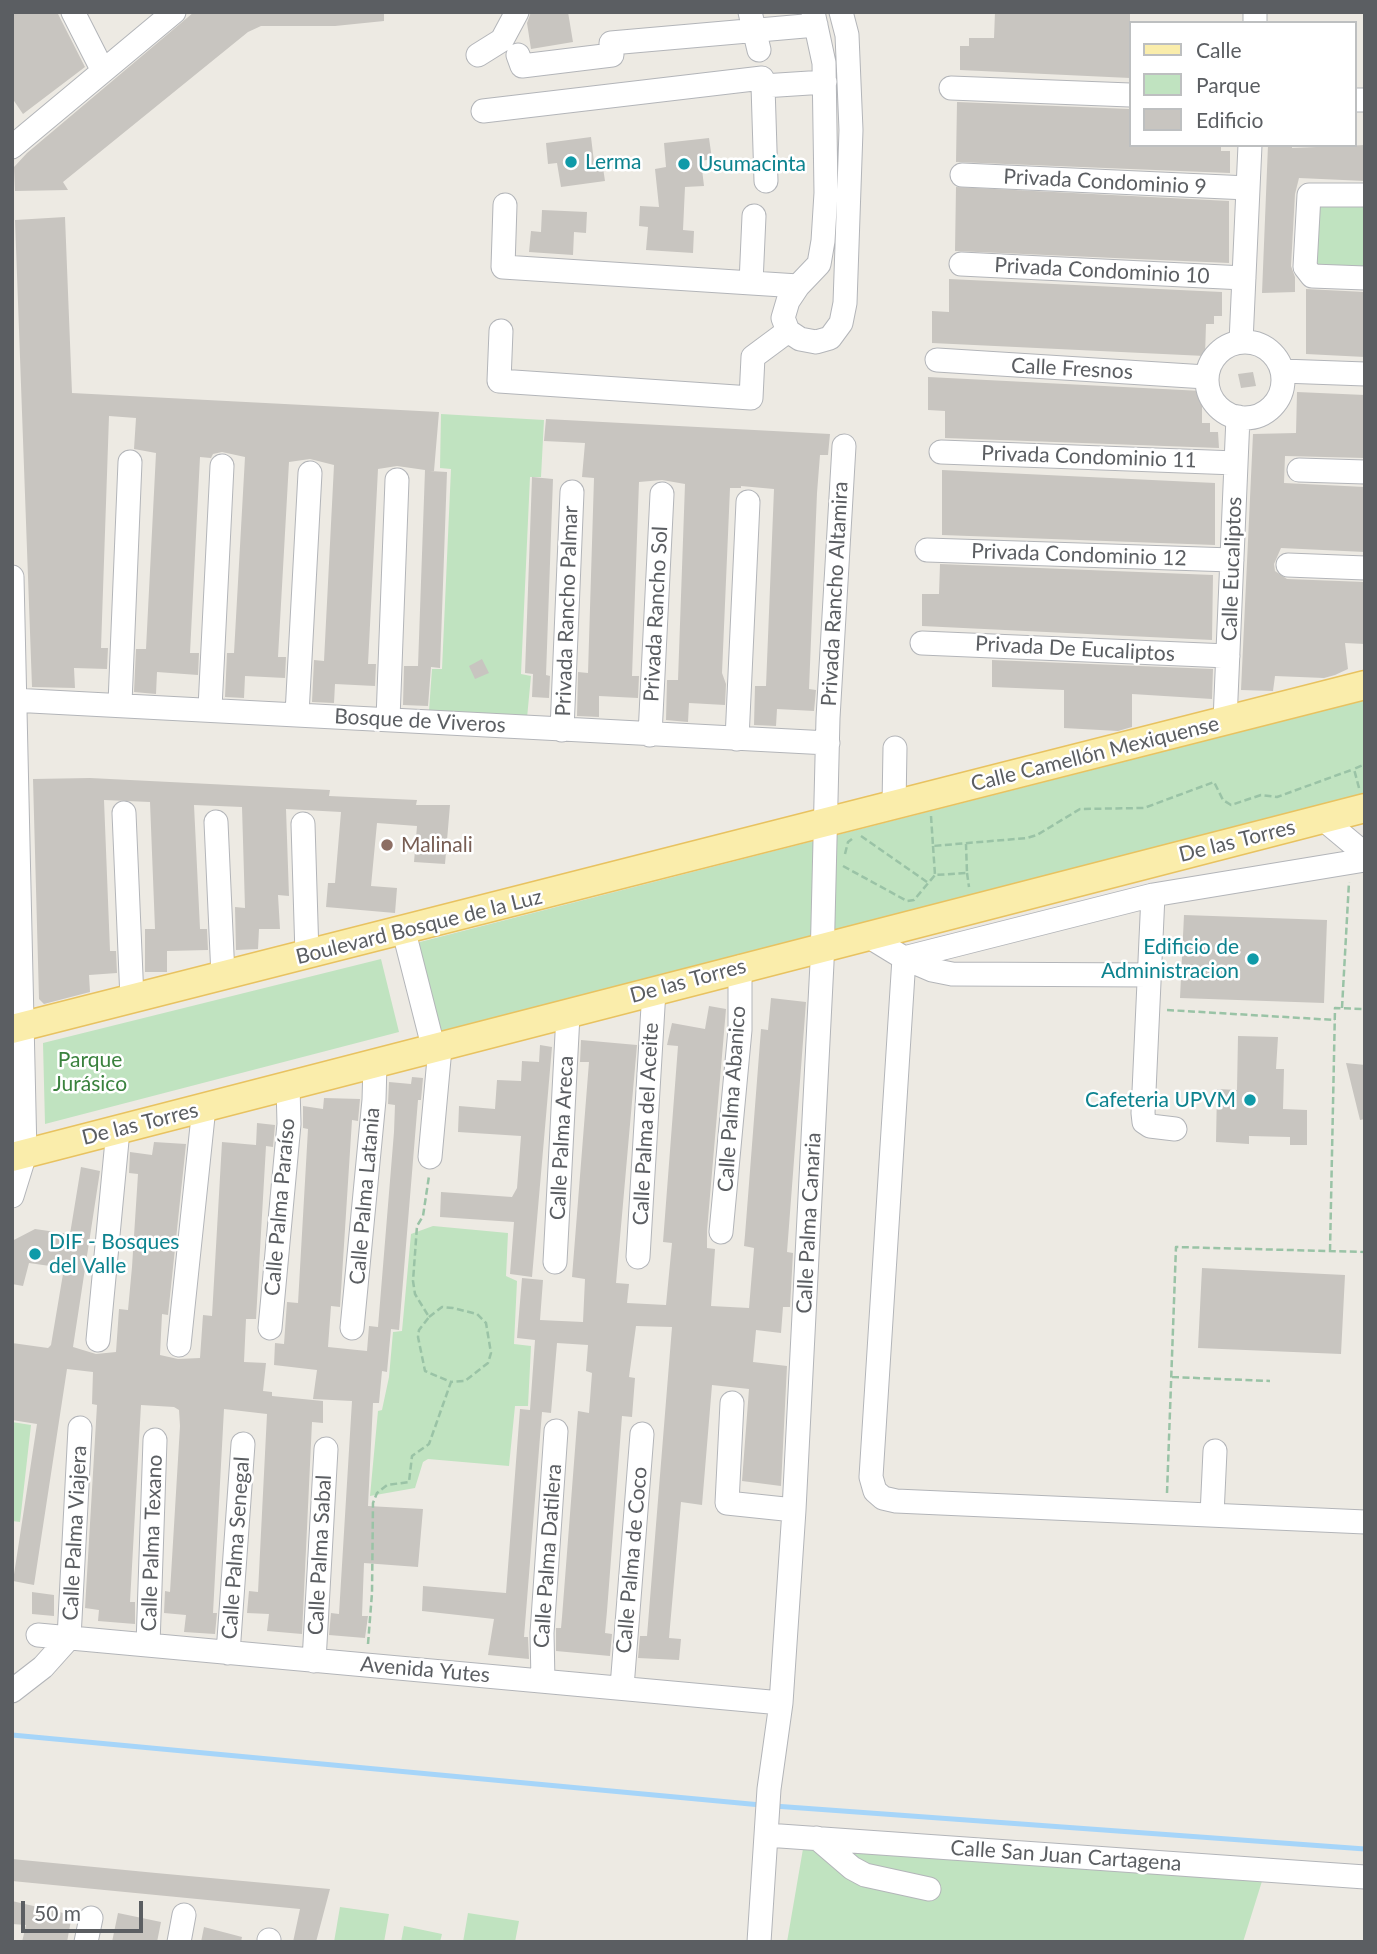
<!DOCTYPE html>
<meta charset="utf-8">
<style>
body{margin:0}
#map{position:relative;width:1377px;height:1954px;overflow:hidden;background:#edeae3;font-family:Lato,sans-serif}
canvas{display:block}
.frame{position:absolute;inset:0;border:14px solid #5b5e62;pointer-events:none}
.legend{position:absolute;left:1129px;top:21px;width:228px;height:126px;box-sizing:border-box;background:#fff;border:2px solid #bdbfc0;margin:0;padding:9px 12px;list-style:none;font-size:21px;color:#5b5e62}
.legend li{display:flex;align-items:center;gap:14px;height:35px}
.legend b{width:35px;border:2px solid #bdbfc0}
.scale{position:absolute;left:21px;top:1901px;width:122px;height:32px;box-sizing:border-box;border:4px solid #5b5e62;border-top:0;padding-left:9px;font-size:21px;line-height:24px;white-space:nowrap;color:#5b5e62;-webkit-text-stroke:5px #fff;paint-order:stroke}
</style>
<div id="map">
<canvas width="1377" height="1954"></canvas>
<div class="frame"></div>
<ul class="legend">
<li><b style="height:9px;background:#faedab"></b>Calle</li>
<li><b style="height:19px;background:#c0e3c0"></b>Parque</li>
<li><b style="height:19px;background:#c8c5c0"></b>Edificio</li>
</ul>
<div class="scale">50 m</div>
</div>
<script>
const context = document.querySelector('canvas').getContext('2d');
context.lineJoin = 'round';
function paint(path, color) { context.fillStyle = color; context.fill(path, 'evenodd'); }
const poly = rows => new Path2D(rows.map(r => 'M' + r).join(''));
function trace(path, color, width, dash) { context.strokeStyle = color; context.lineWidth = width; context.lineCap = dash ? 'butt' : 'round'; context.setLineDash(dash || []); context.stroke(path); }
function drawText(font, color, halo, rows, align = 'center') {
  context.font = font + ' Lato,sans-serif'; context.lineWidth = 5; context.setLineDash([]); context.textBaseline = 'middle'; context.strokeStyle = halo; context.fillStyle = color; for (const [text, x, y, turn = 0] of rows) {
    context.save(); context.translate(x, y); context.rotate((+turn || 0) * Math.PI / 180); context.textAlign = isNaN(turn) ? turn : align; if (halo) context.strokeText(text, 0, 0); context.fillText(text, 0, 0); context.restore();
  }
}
paint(poly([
 [1319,201,1365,203,1365,267,1315,265],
 [441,414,544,420,541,477,530,477,521,674,531,676,527,718,429,711,432,669,442,669,451,469,440,468],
 [1365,700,1365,794,834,932,833,836],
 [817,840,814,938,437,1036,414,948,420,942],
 [381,959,399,1032,45,1124,43,1043],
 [433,1226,508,1233,506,1276,517,1281,514,1344,531,1346,528,1406,515,1406,509,1466,428,1459,423,1462,415,1488,370,1496,378,1411,382,1410,389,1377,393,1332,402,1331,411,1234],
 [12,1422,31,1425,20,1522,12,1521],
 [804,1843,1263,1878,1243,1942,787,1942],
 [340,1907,389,1914,384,1942,334,1942],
 [468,1913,519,1921,515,1942,463,1942],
 [404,1926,442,1934,440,1942,401,1942]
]), '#c0e3c0');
trace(poly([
 [12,1735,761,1805],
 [774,1806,1365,1849]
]), '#a6d5f9', 5);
paint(poly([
 [12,12,57,12,85,67,23,114,12,98],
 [194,12,384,12,384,21,335,26,261,26,248,32,63,182,68,190,15,191,14,167,27,153],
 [531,12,568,12,573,42,531,49,527,23],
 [995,12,1130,13,1130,78,960,70,960,46,969,46,969,38,994,38],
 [957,102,1130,109,1130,145,1221,145,1221,151,1230,151,1230,173,956,162],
 [591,137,594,162,602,161,605,181,561,187,557,163,548,164,546,143],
 [709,138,712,159,701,161,704,186,685,187,683,230,694,231,693,253,646,250,648,227,639,226,640,206,659,207,655,169,666,167,664,143],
 [1268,145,1292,145,1292,148,1365,145,1365,181,1299,178,1295,194,1291,266,1295,277,1295,292,1262,293],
 [956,187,1229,201,1229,263,955,251],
 [542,210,587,212,586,233,574,232,573,255,529,252,531,231,541,232],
 [65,217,72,393,439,412,434,471,430,471,447,472,440,668,431,667,428,706,403,705,404,666,418,666,425,470,397,466,378,469,368,664,376,664,375,686,335,684,334,703,312,702,314,660,324,661,334,465,310,459,289,462,278,657,286,657,285,678,245,676,244,698,225,697,227,653,234,653,245,457,222,452,213,454,211,458,200,457,190,653,199,653,198,675,157,672,156,694,134,692,136,649,146,649,156,453,134,449,136,418,109,416,101,648,108,648,107,669,74,668,75,688,32,687,15,220],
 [949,279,1222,292,1222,316,1214,316,1214,324,1206,324,1205,356,932,343,932,311,949,312],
 [1306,289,1365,292,1365,357,1306,354],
 [1253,372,1256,386,1241,388,1238,374],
 [928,377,1202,391,1202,423,1210,423,1210,432,1218,432,1219,448,945,438,945,411,928,410],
 [1297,392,1365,395,1365,458,1285,456,1284,483,1365,487,1365,552,1281,548,1274,564,1275,571,1287,579,1365,582,1365,644,1345,643,1348,669,1335,675,1324,678,1275,676,1273,691,1241,690,1253,434,1296,433],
 [546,419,830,434,828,455,820,455,817,493,809,689,816,690,814,711,777,709,776,726,754,725,755,686,766,686,774,489,741,486,741,488,730,488,722,673,726,684,725,705,689,703,688,722,666,720,667,680,678,680,685,484,662,480,639,482,632,676,639,676,638,698,599,696,599,717,577,716,578,672,588,673,594,478,582,477,585,443,544,441],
 [942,470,1215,483,1215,545,942,535],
 [532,477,553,479,546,675,550,676,549,698,532,697,533,674,525,673],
 [940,564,1213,575,1212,640,922,626,922,594,939,594],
 [482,659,489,673,475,679,469,666],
 [992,660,1213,669,1212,699,1132,694,1132,727,1118,731,1064,728,1064,690,992,687],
 [90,778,330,790,329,796,417,800,416,805,450,805,445,864,414,862,417,826,377,823,371,886,397,888,395,913,326,907,328,883,335,883,341,812,286,809,289,896,278,895,280,929,259,929,258,949,236,950,235,907,245,908,242,807,194,805,200,929,207,929,208,950,167,951,167,972,145,972,145,929,155,929,150,802,104,800,110,951,116,951,117,973,89,975,90,992,44,1004,39,999,33,779],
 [1184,915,1327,920,1324,1003,1180,998],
 [771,998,806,1002,787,1252,793,1253,790,1307,783,1307,781,1333,756,1330,753,1362,787,1366,781,1486,742,1481,749,1389,712,1385,702,1505,681,1502,669,1638,681,1639,679,1660,638,1658,640,1636,647,1636,672,1327,636,1326,629,1377,635,1378,632,1417,622,1416,607,1611,605,1633,612,1634,610,1656,556,1651,556,1628,561,1628,562,1617,578,1411,589,1413,592,1373,586,1371,588,1345,557,1343,551,1413,542,1412,524,1637,528,1637,529,1659,488,1655,494,1619,422,1611,423,1586,506,1593,520,1409,530,1410,535,1340,517,1338,522,1278,543,1280,540,1320,583,1322,585,1279,572,1277,589,1062,580,1062,581,1040,637,1045,616,1283,629,1284,627,1303,666,1305,672,1243,663,1242,678,1046,667,1045,672,1023,705,1029,709,1006,726,1009,707,1231,707,1248,715,1249,711,1306,749,1308,754,1248,744,1246,745,1235,761,1029,768,1030],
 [1238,1036,1278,1037,1276,1069,1284,1069,1283,1109,1307,1110,1307,1145,1290,1145,1290,1137,1249,1136,1249,1144,1216,1142,1217,1089,1237,1090],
 [540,1045,552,1047,532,1277,510,1274,514,1222,440,1217,441,1192,512,1197,517,1188,521,1136,458,1132,459,1106,495,1109,497,1080,521,1081,522,1061,539,1062],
 [1346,1063,1365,1065,1365,1119,1360,1120],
 [412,1077,423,1078,421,1100,418,1100,399,1330,391,1329,387,1372,382,1371,379,1403,373,1403,368,1506,423,1509,418,1567,364,1563,362,1616,368,1616,365,1638,329,1635,331,1613,339,1614,352,1401,313,1399,317,1370,274,1365,275,1343,284,1344,287,1302,298,1303,308,1129,303,1128,303,1106,323,1109,324,1098,360,1099,358,1121,352,1120,340,1307,331,1306,328,1347,367,1351,369,1326,378,1327,394,1132,395,1105,388,1104,389,1082,411,1084],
 [257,1123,275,1125,273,1147,266,1146,256,1319,246,1319,244,1362,266,1363,263,1391,272,1392,272,1396,323,1401,323,1423,312,1422,302,1634,267,1631,269,1614,247,1613,249,1591,258,1592,267,1414,224,1409,213,1613,217,1613,215,1634,184,1632,186,1615,164,1613,165,1591,170,1592,180,1426,179,1410,174,1407,141,1405,130,1602,135,1602,135,1624,98,1621,99,1610,85,1608,97,1405,92,1404,93,1372,67,1369,34,1585,13,1581,37,1424,12,1420,12,1343,48,1348,51,1345,64,1268,29,1263,23,1286,12,1284,12,1241,35,1229,70,1234,81,1167,100,1171,73,1347,96,1354,116,1352,119,1309,128,1310,132,1267,138,1174,129,1173,130,1152,152,1155,154,1142,186,1144,168,1315,162,1314,160,1355,178,1359,200,1358,203,1315,212,1316,222,1142,256,1145],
 [1202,1268,1345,1275,1341,1354,1198,1348],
 [32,1592,54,1595,54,1616,32,1614],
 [12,1859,156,1873,330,1889,316,1942,293,1942,300,1909,12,1881],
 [12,1901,72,1915,67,1942,22,1942,26,1925,12,1924],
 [118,1913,161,1922,157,1942,112,1942],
 [204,1927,242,1937,241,1942,201,1942]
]), '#c8c5c0');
const minor = poly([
 [73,12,102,69],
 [750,12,759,50],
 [813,12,824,63,826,193,823,241,819,264,798,286,788,301,783,318,788,331,800,339,816,342,830,338,841,323,845,303,851,130,847,35,841,12],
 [1255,23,1255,12],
 [478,55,502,40,517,12],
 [518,55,522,66,612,55,611,43,816,25],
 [763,86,766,181],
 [951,88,1130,95],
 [1354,100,1365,100],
 [483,111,762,78,763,86,825,82],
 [12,147,174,12],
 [962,175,1248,188],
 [1365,195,1309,195,1305,267,1312,276,1365,278],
 [505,205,503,267,798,286],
 [961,264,1244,278],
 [751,283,754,216],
 [501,331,499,381,751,398,753,357,788,331],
 '1207 380a38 38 0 1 1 76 0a38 38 0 1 1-76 0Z',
 [1241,342,1250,145],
 [937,360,1206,377],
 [1282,371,1365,374],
 [941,452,1236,463],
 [1299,470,1365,472],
 [927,550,1232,560],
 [1288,565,1365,568],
 [12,577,25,1154,12,1196],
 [922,643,1228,656],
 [12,700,828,743],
 [120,703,130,462],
 [210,708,222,466],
 [297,714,310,473],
 [388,719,397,480],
 [1225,721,1238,417],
 [562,730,572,492],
 [650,735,662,494],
 [737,739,748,502],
 [894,805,895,748],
 [124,813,132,999],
 [1323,819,1365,854],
 [216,822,223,976],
 [303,824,307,955],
 [1153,895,1143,1113,1144,1122,1150,1126,1175,1129],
 [404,932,434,1050],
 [868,936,904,958,932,970,952,974,1150,975],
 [904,958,871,1477,875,1491,883,1498,896,1501,1365,1522],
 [904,958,1153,895,1365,860],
 [430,1157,440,1048],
 [721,1232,740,1030,740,967],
 [638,1257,654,990],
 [555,1262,568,1015],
 [270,1328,289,1124,288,1086],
 [352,1328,374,1100,375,1064],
 [98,1340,118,1130],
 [179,1345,204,1107],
 [732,1403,727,1503,794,1510],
 [1212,1515,1215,1451],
 [38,1635,781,1703],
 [148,1645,155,1440],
 [228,1653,243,1444],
 [314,1661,326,1449],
 [543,1681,542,1633,556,1431],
 [622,1687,642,1434],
 [12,1691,43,1667,69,1638,80,1428],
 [766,1835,1365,1877],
 [817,1838,852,1868,865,1875,929,1889],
 [86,1942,91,1918],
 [179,1942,184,1915],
 [269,1942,269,1940],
 [759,1942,769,1789,781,1703,794,1510,822,963,828,718,844,446]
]);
const major = poly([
 [12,1029,1365,685],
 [12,1157,1365,808]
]);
trace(minor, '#b3b5b9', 25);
trace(major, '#e8c260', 31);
trace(poly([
 [1359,788,1354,769,1365,764],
 [931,816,933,846,1027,838,1037,835,1080,809,1144,808,1214,782,1223,800,1231,805,1261,795,1277,797,1354,769],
 [861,836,927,882],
 [933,846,935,875,967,873,966,844],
 [845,854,848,842,852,839],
 [843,866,907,901,914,900,935,875],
 [967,873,969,887],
 [1342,1008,1349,882],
 [1167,1010,1335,1020],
 [1330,1251,1335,1008,1365,1009],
 [429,1317,442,1307,453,1308,477,1314,486,1323,491,1353,488,1363,465,1381,451,1382],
 [1172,1377,1270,1381],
 [1167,1493,1176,1247,1365,1252],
 [368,1644,372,1593,373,1503,377,1493,387,1485,409,1482,412,1456,429,1444,451,1382,425,1371,418,1337,419,1330,429,1317,415,1294,413,1281,417,1226,423,1216,429,1176]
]), '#9ac3a6', 2.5, [7, 3.5]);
trace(minor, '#fff', 23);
trace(major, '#faedab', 28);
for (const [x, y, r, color] of [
 [571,162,7,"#0f9aa8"],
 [684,164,7,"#0f9aa8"],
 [387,845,7,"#8d6e63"],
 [1253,959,7,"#0f9aa8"],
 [1250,1100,7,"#0f9aa8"],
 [35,1254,7,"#0f9aa8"]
]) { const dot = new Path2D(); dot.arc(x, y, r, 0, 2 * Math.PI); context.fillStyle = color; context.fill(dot); trace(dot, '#fff', 2.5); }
drawText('21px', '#0d838f', '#fff', [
 ["Lerma",585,162],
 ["Usumacinta",698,164],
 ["Edificio de",1239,947,"right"],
 ["Administracion",1239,971,"right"],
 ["Cafeteria UPVM",1236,1100,"right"],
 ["DIF - Bosques",49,1242],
 ["del Valle",49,1266]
], 'left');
drawText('21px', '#5b5e62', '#fff', [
 ["Privada Condominio 9",1105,182,3],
 ["Privada Condominio 10",1102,271,3],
 ["Calle Fresnos",1072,369,3],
 ["Privada Condominio 11",1089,457,2],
 ["Privada Condominio 12",1079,555,2],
 ["Calle Eucaliptos",1232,569,-88],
 ["Privada Rancho Altamira",835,594,-87],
 ["Privada Rancho Palmar",567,611,-88],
 ["Privada Rancho Sol",656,614,-87],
 ["Privada De Eucaliptos",1075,649,3],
 ["Bosque de Viveros",420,721,3],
 ["Calle Camellón Mexiquense",1095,754,-14],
 ["De las Torres",1237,841,-14],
 ["Boulevard Bosque de la Luz",419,927,-14],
 ["De las Torres",688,981,-15],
 ["Calle Palma Abanico",732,1099,-86],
 ["De las Torres",140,1124,-14],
 ["Calle Palma del Aceite",646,1124,-87],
 ["Calle Palma Areca",562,1138,-87],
 ["Calle Palma Latania",365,1196,-85],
 ["Calle Palma Paraíso",280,1207,-85],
 ["Calle Palma Canaria",809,1223,-87],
 ["Calle Palma Viajera",75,1533,-87],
 ["Calle Palma Texano",152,1543,-88],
 ["Calle Palma Senegal",236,1548,-86],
 ["Calle Palma Sabal",320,1555,-87],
 ["Calle Palma Datilera",548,1556,-86],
 ["Calle Palma de Coco",632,1560,-85],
 ["Avenida Yutes",425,1670,5],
 ["Calle San Juan Cartagena",1066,1856,4]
]);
drawText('21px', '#785e54', '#fff', [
 ["Malinali",401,845]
], 'left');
drawText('21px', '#3a823e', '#fff', [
 ["Parque",90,1060],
 ["Jurásico",90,1084]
]);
</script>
